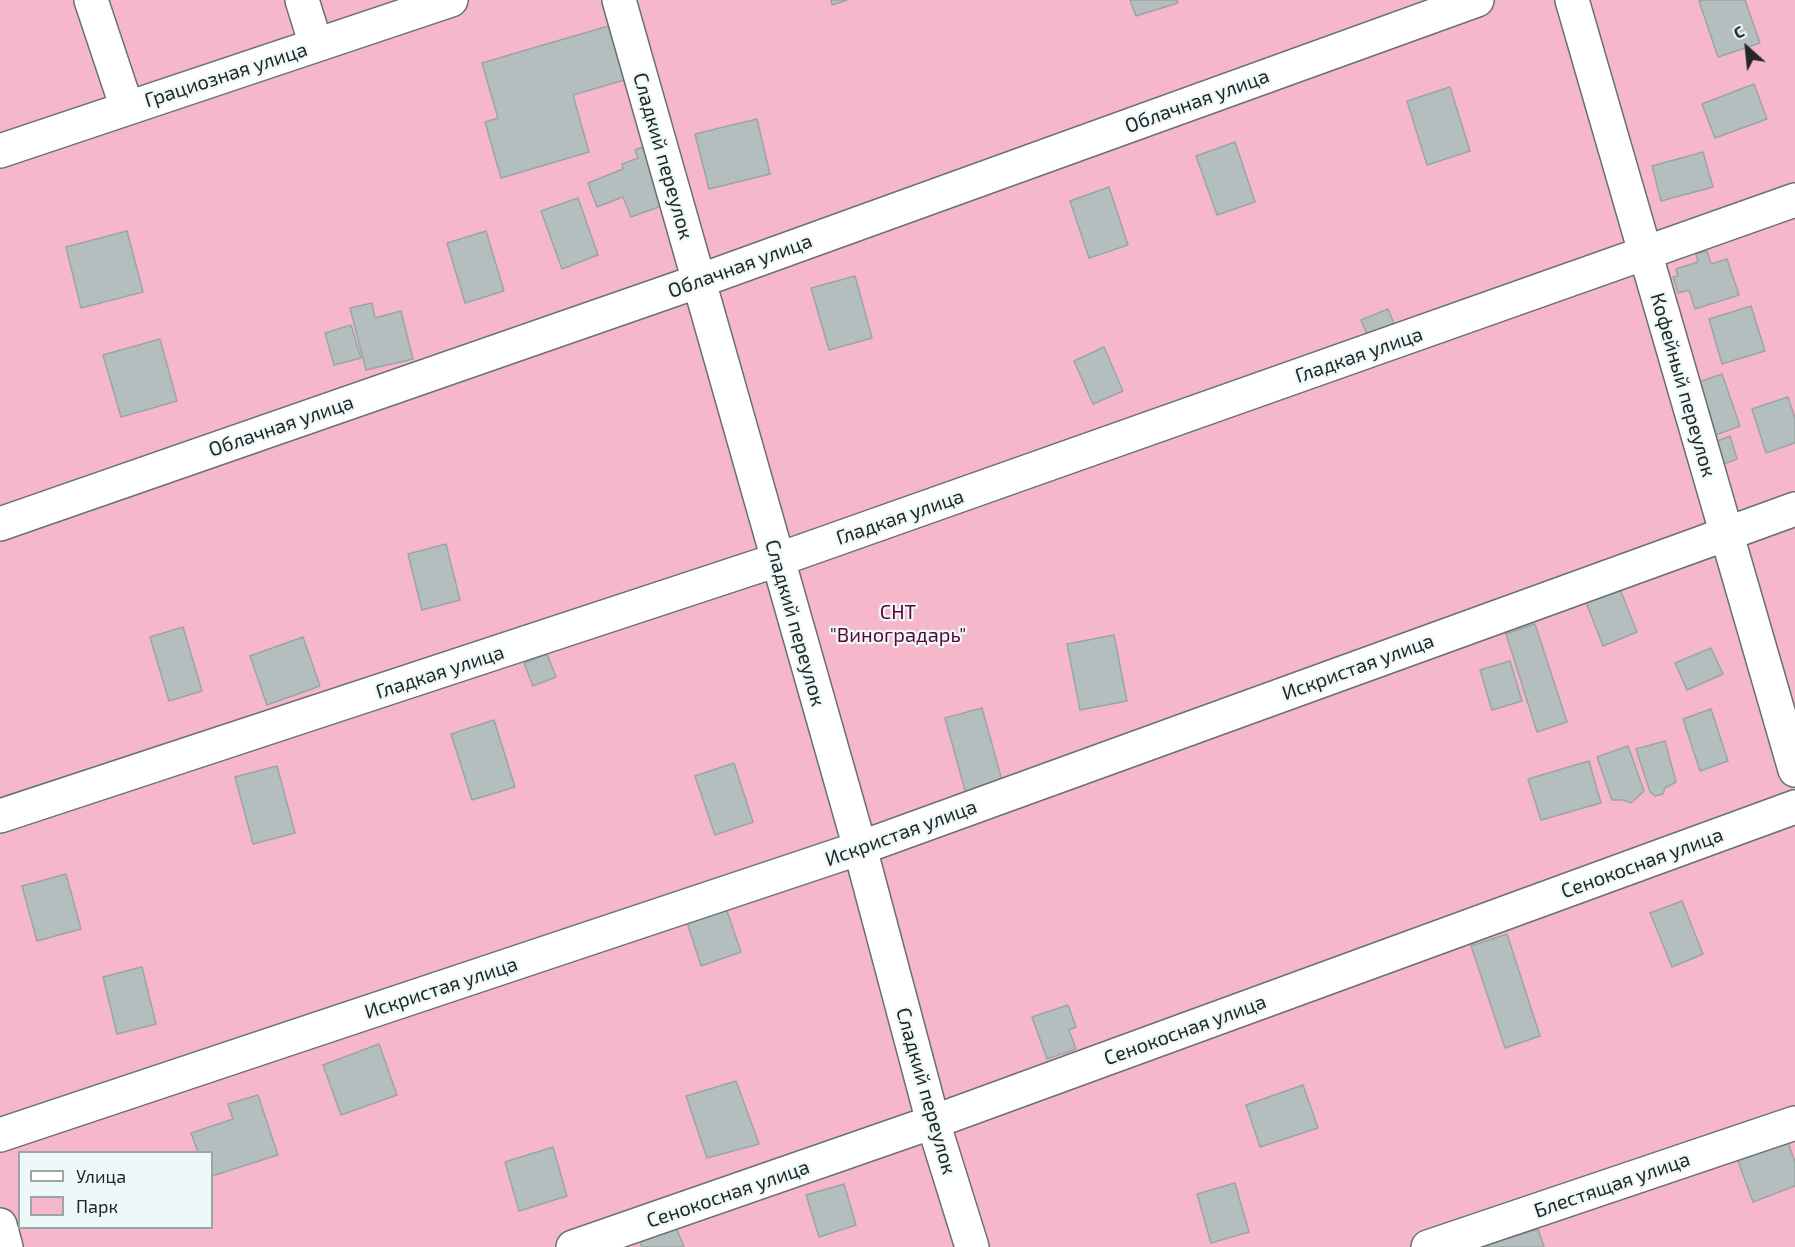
<!DOCTYPE html>
<meta charset="utf-8">
<style>
body{margin:0}
#map{position:relative;width:1795px;height:1247px;overflow:hidden;background:#e0ebeb;font-family:"Exo 2",sans-serif}
canvas{display:block}
.legend{position:absolute;left:18px;top:1151px;width:195px;height:78px;box-sizing:border-box;background:#edf9f8;border:2px solid #9ca5a4;margin:0;padding:8px 10px;list-style:none;font-size:18px;color:#232727}
.legend li{display:flex;align-items:center;gap:12px;height:30px}
.legend b{width:30px;border:2px solid #9ca5a4}
.north{position:absolute;left:1717px;top:18px;width:60px;height:60px;-webkit-text-stroke:4px #edf9f8;paint-order:stroke;rotate:333deg;font-size:16px;font-weight:700;line-height:24px;text-align:center;color:#232727}
.north::after{content:'';display:block;margin:auto;width:21px;height:27px;background:#232727;clip-path:polygon(50% 0,100% 100%,50% 72%,0 100%)}
</style>
<div id="map">
<canvas width="1795" height="1247"></canvas>
<ul class="legend">
<li><b style="height:8px;background:#fff"></b>Улица</li>
<li><b style="height:16px;background:#f6b7cb"></b>Парк</li>
</ul>
<div class="north">С</div>
</div>
<script>
const context = document.querySelector('canvas').getContext('2d');
context.lineJoin = 'round';
function paint(path, color) { context.fillStyle = color; context.fill(path, 'evenodd'); }
const poly = rows => new Path2D(rows.map(r => 'M' + r).join(''));
function trace(path, color, width, dash) { context.strokeStyle = color; context.lineWidth = width; context.lineCap = dash ? 'butt' : 'round'; context.setLineDash(dash || []); context.stroke(path); }
function drawText(font, color, halo, rows, align = 'center') {
  context.font = font + ' "Exo 2",sans-serif'; context.lineWidth = 4.5; context.setLineDash([]); context.textBaseline = 'middle'; context.strokeStyle = halo; context.fillStyle = color; for (const [text, x, y, turn = 0] of rows) {
    context.save(); context.translate(x, y); context.rotate((+turn || 0) * Math.PI / 180); context.textAlign = isNaN(turn) ? turn : align; if (halo) context.strokeText(text, 0, 0); context.fillText(text, 0, 0); context.restore();
  }
}
paint(poly([
 [0,0,1795,0,1795,1247,0,1247],
 [20,1152,212,1152,212,1228,20,1228]
]), '#f6b7cb');
const building = poly([
 [831,0,847,0,832,5,831,0],
 [1130,0,1177,0,1178,3,1136,16,1130,0],
 [1703,0,1745,0,1760,43,1718,57,1699,1,1703,0],
 [615,24,631,78,573,95,589,152,501,178,485,122,498,118,482,63,615,24],
 [1754,84,1767,119,1715,138,1702,104,1754,84],
 [1450,87,1470,151,1427,165,1407,101,1450,87],
 [757,119,770,174,709,189,695,134,757,119],
 [1235,142,1255,202,1217,215,1196,156,1235,142],
 [650,144,675,201,631,217,623,197,597,207,588,183,623,169,622,164,638,158,635,150,650,144],
 [1703,152,1713,187,1661,201,1652,166,1703,152],
 [1109,187,1128,245,1089,258,1070,201,1109,187],
 [578,198,598,255,562,269,541,211,578,198],
 [127,231,143,292,81,308,66,247,127,231],
 [486,231,504,291,465,303,447,243,486,231],
 [1707,251,1711,264,1727,259,1739,295,1695,309,1689,290,1678,293,1673,277,1678,276,1676,269,1698,262,1696,254,1707,251],
 [855,276,872,338,829,350,811,288,855,276],
 [372,303,375,318,401,311,413,359,366,370,350,308,372,303],
 [1751,306,1765,351,1722,364,1709,319,1751,306],
 [1388,309,1398,333,1371,344,1361,320,1388,309],
 [351,325,361,358,334,365,325,333,351,325],
 [160,339,177,401,121,417,103,355,160,339],
 [1104,347,1123,391,1093,404,1074,361,1104,347],
 [1722,374,1740,426,1710,437,1700,408,1707,406,1699,382,1722,374],
 [1788,397,1795,418,1795,443,1766,453,1752,409,1788,397],
 [1730,436,1737,459,1721,465,1714,442,1730,436],
 [446,544,460,600,422,610,408,554,446,544],
 [1620,589,1637,632,1603,646,1586,602,1620,589],
 [1535,624,1567,722,1537,732,1506,634,1535,624],
 [183,627,202,691,169,701,150,637,183,627],
 [1114,635,1127,701,1080,710,1067,644,1114,635],
 [303,637,320,686,267,705,250,656,303,637],
 [1711,648,1723,674,1687,690,1675,663,1711,648],
 [547,654,556,677,533,686,524,663,547,654],
 [1510,661,1522,701,1492,710,1480,670,1510,661],
 [982,708,1003,784,966,794,945,718,982,708],
 [1711,709,1728,761,1700,771,1683,719,1711,709],
 [494,720,515,787,472,800,451,734,494,720],
 [1665,741,1676,782,1665,788,1663,794,1655,796,1650,792,1636,749,1665,741],
 [1628,746,1644,791,1631,803,1624,800,1612,800,1597,757,1628,746],
 [1589,761,1601,803,1541,820,1528,779,1589,761],
 [734,763,753,822,715,835,695,776,734,763],
 [277,766,295,833,253,844,235,777,277,766],
 [66,874,81,929,37,941,22,886,66,874],
 [1682,901,1703,954,1672,967,1650,913,1682,901],
 [724,902,741,952,701,966,685,916,724,902],
 [1507,934,1540,1036,1505,1048,1471,946,1507,934],
 [142,967,156,1024,117,1034,103,977,142,967],
 [1068,1005,1076,1027,1069,1030,1076,1049,1047,1059,1032,1017,1068,1005],
 [379,1044,397,1095,341,1115,323,1065,379,1044],
 [736,1081,759,1144,707,1158,686,1096,736,1081],
 [1303,1085,1318,1128,1260,1147,1246,1105,1303,1085],
 [258,1095,278,1155,212,1176,212,1152,198,1152,191,1133,233,1119,228,1104,258,1095],
 [1785,1134,1795,1162,1795,1186,1753,1202,1735,1153,1785,1134],
 [553,1147,567,1196,519,1211,505,1162,553,1147],
 [1235,1183,1249,1232,1211,1243,1197,1194,1235,1183],
 [844,1184,856,1225,819,1237,806,1195,844,1184],
 [675,1225,684,1247,642,1247,639,1239,675,1225],
 [1538,1229,1544,1247,1481,1247,1538,1229]
]);
paint(building, '#b4bebe');
trace(building, '#9ba5a5', 1.5);
const minor = poly([
 [91,0,127,108],
 [302,0,316,45],
 [619,0,860,848,933,1122,972,1247],
 [1572,0,1795,770],
 [0,151,451,0],
 [0,524,699,281,1477,0],
 [0,816,777,560,1795,200],
 [0,1135,860,848,1795,509],
 [0,1225,6,1247],
 [573,1247,933,1122,1795,807],
 [1428,1247,1795,1123]
]);
trace(minor, '#677170', 36);
trace(minor, '#fff', 33);
drawText('20px', '#232727', '#edf9f8', [
 ["Грациозная улица",226,75,-18],
 ["Облачная улица",1197,101,-20],
 ["Сладкий переулок",663,156,74],
 ["Облачная улица",740,266,-20],
 ["Гладкая улица",1359,355,-19],
 ["Кофейный переулок",1683,385,74],
 ["Облачная улица",281,426,-19],
 ["Гладкая улица",900,517,-19],
 ["Сладкий переулок",795,623,74],
 ["Искристая улица",1358,667,-20],
 ["Гладкая улица",440,672,-18],
 ["Искристая улица",901,833,-20],
 ["Сенокосная улица",1642,863,-20],
 ["Искристая улица",441,988,-18],
 ["Сенокосная улица",1185,1030,-20],
 ["Сладкий переулок",926,1091,74],
 ["Блестящая улица",1612,1185,-19],
 ["Сенокосная улица",728,1194,-19]
]);
drawText('20px', '#5f0332', '#edf9f8', [
 ["СНТ",898,612],
 ["\"Виноградарь\"",898,635]
]);
</script>
